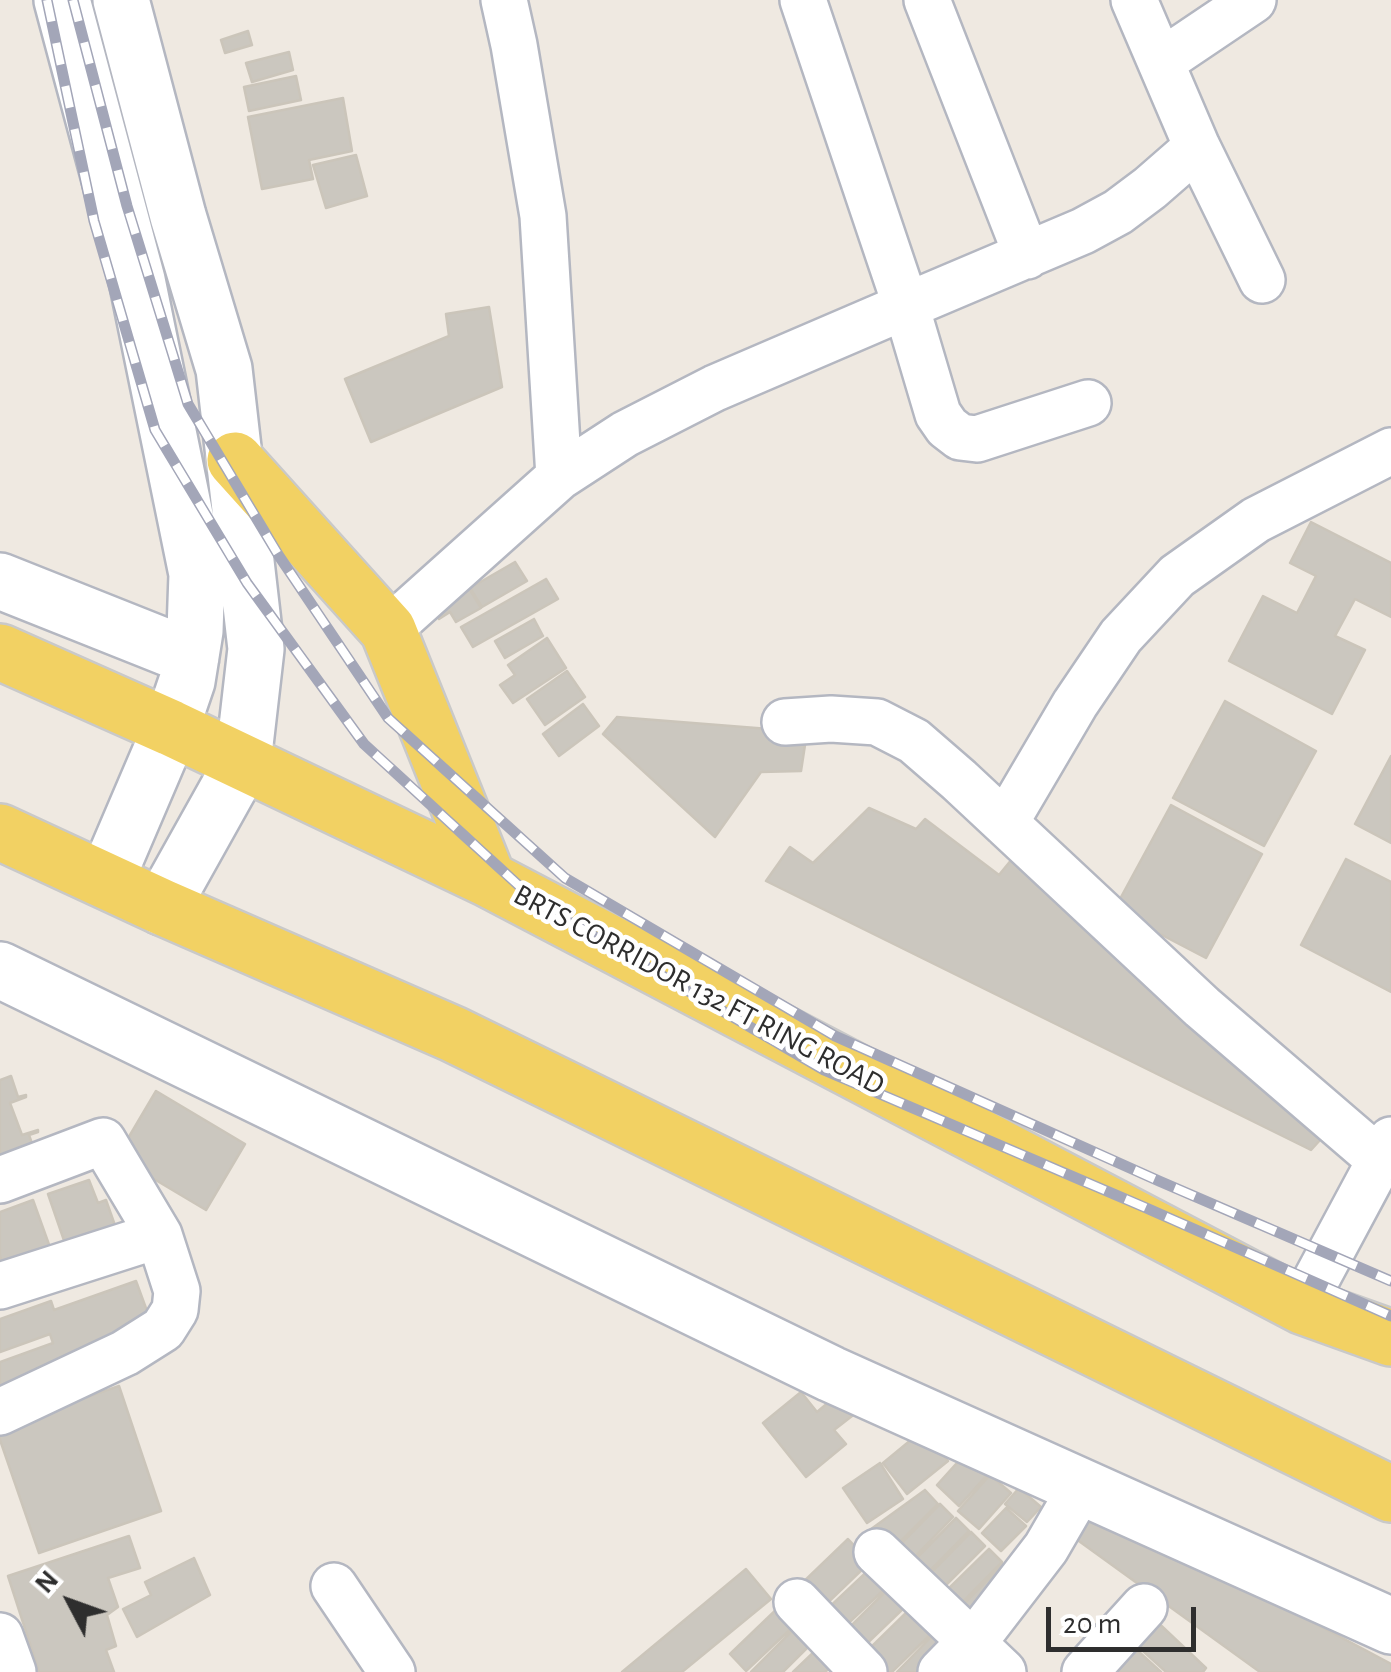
<!DOCTYPE html>
<style>
body{margin:0}
#map{position:relative;width:1391px;height:1672px;overflow:hidden;background:#efe9e1;font-family:"Alegreya Sans",sans-serif}
canvas{display:block}
.north{position:absolute;left:20px;top:1552px;width:100px;height:100px;-webkit-text-stroke:8px #fff;paint-order:stroke;rotate:311deg;font-size:28px;font-weight:700;line-height:40px;text-align:center;color:#2e2e2e}
.north::after{content:'';display:block;margin:auto;width:35px;height:45px;background:#2e2e2e;clip-path:polygon(50% 0,100% 100%,50% 72%,0 100%)}
.scale{position:absolute;left:1046px;top:1607px;width:150px;height:45px;box-sizing:border-box;border:5px solid #2e2e2e;border-top:0;padding-left:12px;font-size:30px;line-height:35px;white-space:nowrap;color:#2e2e2e;-webkit-text-stroke:8px #fff;paint-order:stroke}
</style>
<div id="map">
<canvas width="1391" height="1672"></canvas>
<div class="north">N</div>
<div class="scale">20 m</div>
</div>
<script>
const context = document.querySelector('canvas').getContext('2d');
context.lineJoin = 'round';
function paint(path, color) { context.fillStyle = color; context.fill(path, 'evenodd'); }
const poly = rows => new Path2D(rows.map(r => 'M' + r).join(''));
function trace(path, color, width, dash) { context.strokeStyle = color; context.lineWidth = width; context.lineCap = dash ? 'butt' : 'round'; context.setLineDash(dash || []); context.stroke(path); }
function drawText(font, color, halo, rows, align = 'center') {
  context.font = font + ' "Alegreya Sans",sans-serif'; context.lineWidth = 9; context.setLineDash([]); context.textBaseline = 'middle'; context.strokeStyle = halo; context.fillStyle = color; for (const [text, x, y, turn = 0] of rows) {
    context.save(); context.translate(x, y); context.rotate((+turn || 0) * Math.PI / 180); context.textAlign = isNaN(turn) ? turn : align; if (halo) context.strokeText(text, 0, 0); context.fillText(text, 0, 0); context.restore();
  }
}
const building = poly([
 [248,31,252,45,225,53,221,40,248,31],
 [289,52,293,70,252,82,246,63,289,52],
 [296,76,301,100,249,111,244,87,296,76],
 [343,98,352,151,309,160,313,179,262,189,248,117,343,98],
 [356,155,367,196,326,208,313,165,356,155],
 [489,307,502,387,371,442,345,379,449,336,446,314,489,307],
 [1311,522,1391,563,1391,617,1355,599,1335,636,1365,650,1332,714,1229,661,1263,596,1297,613,1316,576,1290,563,1311,522],
 [515,562,527,581,482,607,470,588,515,562],
 [462,577,481,608,456,622,450,612,439,619,428,599,462,577],
 [546,579,558,599,473,647,461,627,546,579],
 [534,619,543,636,505,658,495,641,534,619],
 [547,638,566,668,513,703,500,685,515,675,508,665,547,638],
 [567,671,585,697,545,725,527,699,567,671],
 [1225,701,1316,751,1264,846,1173,798,1225,701],
 [583,704,599,726,559,756,543,734,583,704],
 [617,717,807,732,801,771,761,772,715,837,603,734,617,717],
 [1391,756,1391,843,1355,824,1391,756],
 [1171,805,1262,854,1206,958,1114,910,1171,805],
 [869,808,916,829,925,819,999,875,1021,848,1331,1128,1311,1150,766,881,790,847,813,863,869,808],
 [1346,859,1391,882,1391,992,1301,945,1346,859],
 [11,1076,18,1097,26,1095,26,1097,10,1103,22,1135,38,1130,38,1132,29,1135,36,1155,0,1167,0,1080,11,1076],
 [156,1091,245,1144,206,1210,117,1157,156,1091],
 [89,1180,98,1203,106,1200,118,1234,68,1252,48,1194,89,1180],
 [33,1200,52,1253,5,1270,0,1256,0,1212,33,1200],
 [136,1281,154,1330,0,1391,0,1362,53,1343,50,1334,0,1352,0,1319,51,1301,54,1310,136,1281],
 [119,1386,161,1511,39,1553,0,1440,0,1427,119,1386],
 [801,1392,817,1412,836,1396,852,1416,834,1430,846,1444,806,1477,763,1423,801,1392],
 [923,1430,948,1461,907,1494,883,1463,923,1430],
 [965,1454,987,1475,959,1506,937,1485,965,1454],
 [880,1463,903,1499,867,1523,843,1488,880,1463],
 [990,1475,1011,1493,979,1529,958,1511,990,1475],
 [1019,1488,1041,1507,1027,1522,1005,1504,1019,1488],
 [925,1490,938,1504,887,1555,867,1532,925,1490],
 [1085,1501,1391,1664,1391,1672,1260,1672,1065,1531,1085,1501],
 [940,1504,953,1517,903,1569,890,1555,940,1504],
 [1006,1508,1026,1526,1001,1551,982,1533,1006,1508],
 [956,1518,969,1531,919,1582,906,1569,956,1518],
 [971,1532,985,1546,934,1597,921,1583,971,1532],
 [129,1536,140,1568,108,1578,118,1607,107,1615,116,1646,106,1650,114,1672,39,1672,8,1576,129,1536],
 [848,1539,870,1562,818,1612,796,1589,848,1539],
 [989,1549,1002,1562,951,1614,937,1600,989,1549],
 [194,1558,210,1595,137,1637,123,1609,151,1595,145,1582,194,1558],
 [1003,1564,1017,1576,966,1627,953,1615,1003,1564],
 [874,1565,891,1583,838,1633,821,1615,874,1565],
 [746,1569,771,1599,682,1672,622,1672,746,1569],
 [891,1586,908,1604,857,1653,840,1637,891,1586],
 [781,1605,798,1622,746,1671,730,1654,781,1605],
 [912,1607,934,1631,892,1672,874,1672,860,1658,912,1607],
 [1151,1616,1206,1668,1203,1672,1166,1672,1131,1640,1151,1616],
 [797,1626,813,1642,783,1672,751,1672,797,1626],
 [935,1633,948,1647,923,1672,897,1672,935,1633],
 [1127,1641,1161,1672,1119,1672,1108,1662,1127,1641],
 [817,1649,832,1666,825,1672,793,1672,817,1649]
]);
paint(building, '#cbc7bf');
trace(building, '#cbc5ba', 2.5);
const street = poly([
 [927,0,1027,256],
 [1134,0,1197,147,1262,280],
 [1161,62,1253,0],
 [1088,403,977,439,960,437,947,427,938,414,906,306,1083,231,1118,212,1150,188,1197,147],
 [559,477,625,434,715,388,906,306,803,0],
 [388,630,559,477,543,216,514,45,504,0],
 [785,722,831,719,877,722,914,741,959,780,1202,1007,1380,1160],
 [1005,823,1075,704,1121,636,1177,576,1256,520,1391,451],
 [0,1180,103,1141,159,1235,177,1291,175,1310,163,1329,125,1353,0,1412],
 [0,1286,159,1235],
 [1302,1306,1391,1140],
 [877,1552,1003,1672],
 [334,1586,392,1672],
 [797,1602,864,1672],
 [0,1636,13,1672],
 [941,1672,986,1626,1046,1548,1082,1486],
 [1085,1672,1144,1607]
]);
const secondary = poly([
 [62,0,137,280,197,574,195,631,187,681,171,728,106,880],
 [121,0,178,216,224,369,256,649,243,762,162,907],
 [0,581,191,657],
 [0,970,831,1374,1391,1626]
]);
const primary = poly([
 [235,460,388,630,488,879],
 [0,652,171,728,488,879,1302,1306,1391,1338],
 [0,832,162,907,453,1034,1391,1494]
]);
trace(street, '#b4b7c1', 50);
trace(secondary, '#b4b7c1', 60);
trace(primary, '#c9c9c9', 60);
trace(street, '#fff', 45);
trace(secondary, '#fff', 55);
trace(primary, '#f2d163', 55);
const rail = poly([
 [47,0,94,221,155,430,247,583,364,744,539,904,824,1070,1144,1207,1391,1316],
 [73,0,127,206,188,404,279,556,388,718,565,878,835,1036,1159,1181,1391,1281]
]);
trace(rail, '#a3a6b8', 11);
trace(rail, '#fff', 8, [22]);
drawText('30px', '#2e2e2e', '#fff', [
 ["BRTS CORRIDOR 132 FT RING ROAD",699,990,28]
]);
</script>
